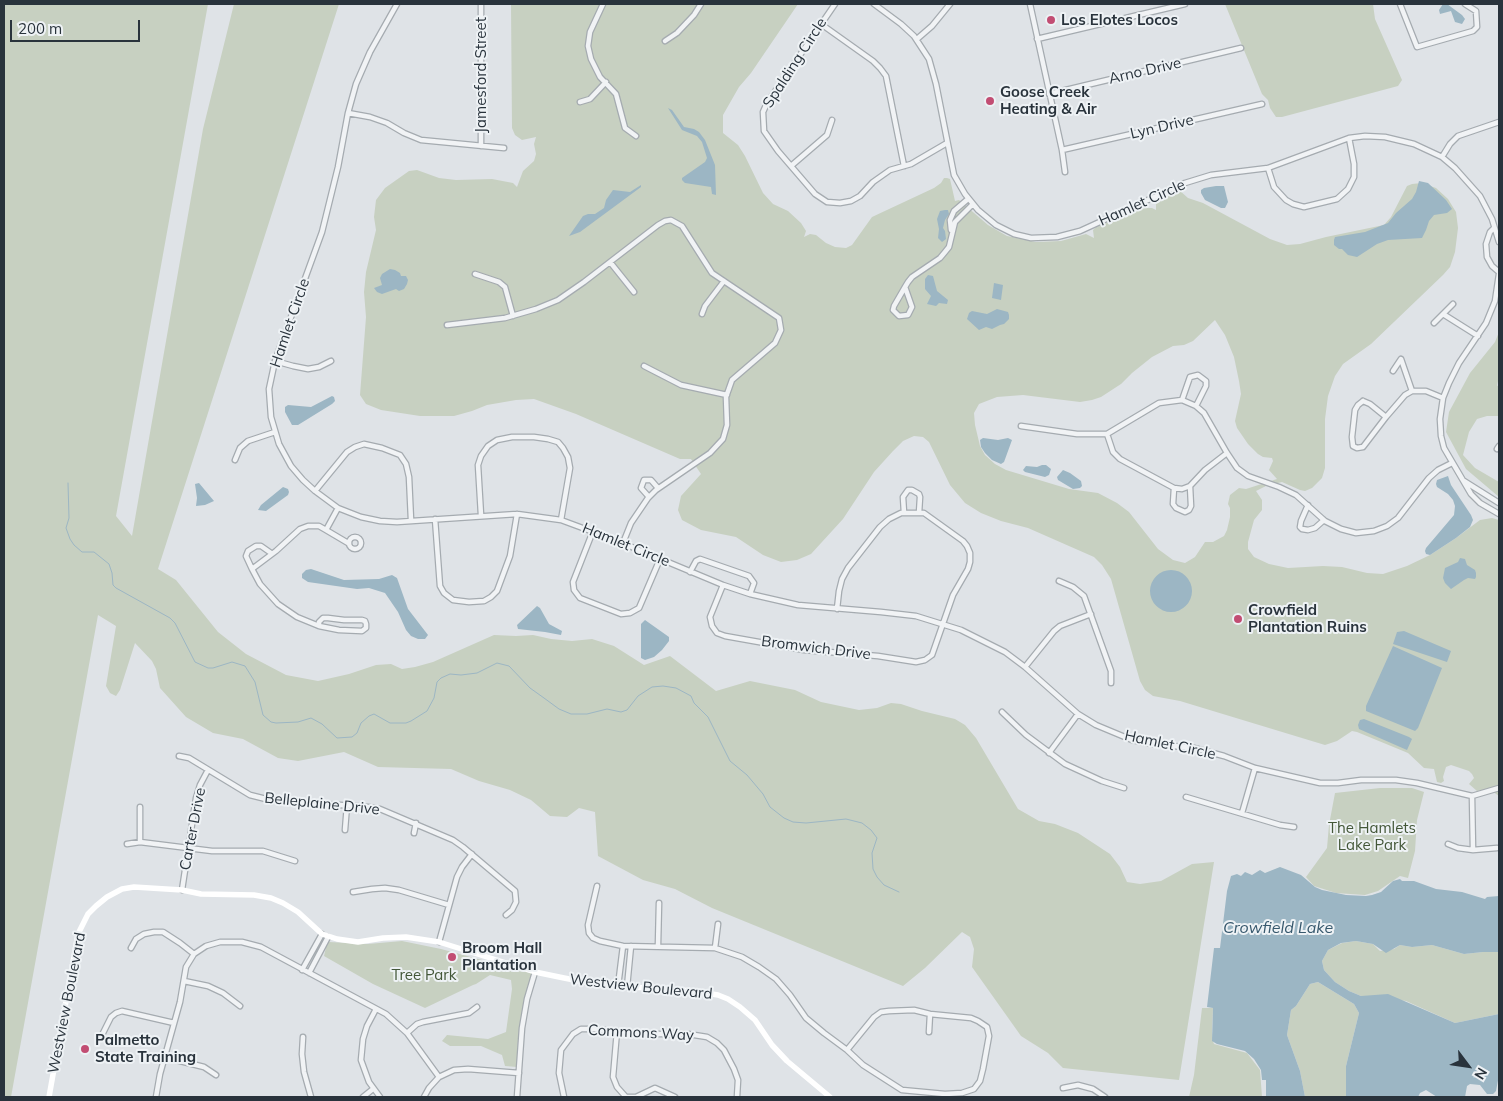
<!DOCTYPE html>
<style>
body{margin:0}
#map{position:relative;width:1503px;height:1101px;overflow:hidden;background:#dfe3e7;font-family:Mulish,sans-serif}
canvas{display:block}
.frame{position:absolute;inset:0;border:5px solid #29333c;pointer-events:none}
.north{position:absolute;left:1443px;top:1041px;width:50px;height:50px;-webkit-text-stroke:4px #eef2f5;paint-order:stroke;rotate:121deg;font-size:14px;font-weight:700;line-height:20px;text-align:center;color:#29333c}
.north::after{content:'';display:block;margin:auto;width:18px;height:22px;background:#29333c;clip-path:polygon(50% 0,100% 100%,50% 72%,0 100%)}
.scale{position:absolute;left:10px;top:20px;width:130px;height:22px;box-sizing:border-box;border:2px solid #29333c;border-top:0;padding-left:6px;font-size:15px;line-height:18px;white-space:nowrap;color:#29333c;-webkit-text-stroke:4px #eef2f5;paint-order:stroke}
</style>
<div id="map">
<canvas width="1503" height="1101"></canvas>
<div class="frame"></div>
<div class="north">N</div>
<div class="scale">200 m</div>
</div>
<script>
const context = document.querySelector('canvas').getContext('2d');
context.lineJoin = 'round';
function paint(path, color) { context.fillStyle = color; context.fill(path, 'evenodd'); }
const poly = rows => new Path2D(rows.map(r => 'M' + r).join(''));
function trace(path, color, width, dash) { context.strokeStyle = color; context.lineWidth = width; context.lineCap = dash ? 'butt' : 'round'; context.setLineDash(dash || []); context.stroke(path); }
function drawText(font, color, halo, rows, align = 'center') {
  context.font = font + ' Mulish,sans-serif'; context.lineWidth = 4; context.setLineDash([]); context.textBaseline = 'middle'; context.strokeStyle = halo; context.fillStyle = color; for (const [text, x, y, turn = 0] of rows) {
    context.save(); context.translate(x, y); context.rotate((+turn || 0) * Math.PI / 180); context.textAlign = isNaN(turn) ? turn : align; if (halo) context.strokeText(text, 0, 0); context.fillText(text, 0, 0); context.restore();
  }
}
paint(poly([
 [4,4,208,4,116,516,132,536,203,129,234,4,339,4,158,569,176,580,218,632,246,654,286,675,318,681,349,674,376,665,391,664,402,669,415,667,433,662,494,635,516,636,533,635,551,639,572,641,592,639,614,646,644,665,670,656,716,691,750,681,795,690,821,702,859,710,877,708,891,703,901,704,922,711,955,719,965,725,976,738,1018,809,1039,821,1055,824,1078,833,1110,854,1120,867,1127,882,1140,884,1161,881,1192,864,1214,862,1179,1080,1063,1068,1048,1053,1021,1036,972,967,974,949,970,937,962,932,925,968,903,986,712,908,675,889,643,880,598,856,595,812,579,808,567,817,550,816,531,800,510,790,479,781,451,769,378,767,344,752,298,761,278,758,243,739,213,733,186,717,160,688,156,669,152,661,135,643,120,690,116,696,110,693,106,686,116,626,98,615,11,1097,4,1097],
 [511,4,798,4,751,73,739,87,723,115,723,133,738,145,745,156,763,193,773,204,788,211,801,223,806,231,804,237,810,234,816,235,826,243,835,247,846,248,852,245,872,217,934,188,941,183,944,178,947,178,950,179,955,201,959,200,988,225,1007,236,1036,242,1061,241,1086,234,1094,238,1093,230,1096,227,1145,208,1152,208,1156,210,1156,204,1179,190,1188,198,1203,203,1270,239,1287,245,1300,244,1326,237,1384,225,1391,217,1407,186,1412,184,1422,183,1436,188,1448,199,1456,212,1458,228,1455,252,1450,267,1443,275,1371,344,1343,364,1335,376,1328,396,1325,419,1325,468,1322,478,1312,488,1305,491,1300,490,1282,482,1266,486,1256,491,1262,500,1262,510,1254,520,1248,542,1248,549,1254,557,1269,564,1288,568,1323,566,1342,567,1367,573,1383,574,1407,566,1430,555,1456,538,1480,520,1492,518,1499,520,1499,796,1489,789,1477,791,1469,784,1474,778,1472,774,1469,771,1451,765,1446,767,1443,777,1444,781,1441,783,1437,782,1434,769,1424,768,1408,753,1357,732,1352,731,1337,741,1325,745,1180,701,1153,696,1145,690,1140,681,1111,579,1102,565,1094,557,1028,528,1001,521,981,513,965,503,950,485,929,442,923,437,914,436,903,441,893,451,874,472,843,519,811,554,797,560,781,562,763,555,736,537,701,530,682,520,678,510,681,496,701,474,691,459,680,459,576,414,534,399,516,400,487,405,472,411,454,416,420,416,381,410,366,404,360,395,366,317,364,292,366,272,376,230,374,217,376,200,385,188,409,171,417,170,439,178,456,180,492,179,513,183,517,187,523,171,534,161,536,154,534,144,536,137,522,140,515,135,512,128],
 [1215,320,1225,335,1234,357,1239,381,1241,394,1235,421,1237,428,1248,444,1258,454,1263,457,1272,458,1273,461,1269,470,1277,479,1246,489,1239,488,1230,495,1228,504,1230,508,1230,517,1227,530,1224,536,1213,542,1205,542,1195,557,1185,563,1173,560,1158,549,1129,512,1117,503,1098,493,1069,489,1006,470,995,464,985,455,980,446,975,425,974,413,979,404,997,397,1023,395,1080,402,1092,400,1101,397,1121,384,1132,373,1152,357,1173,346,1184,345,1193,341],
 [1225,4,1373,4,1375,19,1402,80,1398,86,1282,117,1276,117,1270,108,1268,100,1262,94],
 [1499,332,1499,376,1497,386,1499,385,1499,416,1487,416,1477,419,1469,432,1463,455,1475,468,1499,482,1499,497,1466,469,1446,432,1449,412,1470,373,1495,342],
 [1380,788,1412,788,1424,792,1417,820,1415,851,1408,878,1400,876,1378,891,1365,895,1336,893,1314,886,1306,877,1327,848,1329,825,1335,793],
 [402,941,441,949,534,974,527,992,518,1038,517,1067,505,1066,502,1055,481,1046,450,1046,442,1041,447,1035,488,1039,506,1032,512,989,511,980,490,975,476,984,473,985,425,1008,373,984,324,956,327,943,329,942,368,944],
 [1356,941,1373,944,1380,951,1394,949,1400,945,1412,947,1432,945,1464,954,1483,952,1499,952,1499,1014,1455,1023,1406,1001,1374,996,1361,996,1349,991,1335,982,1324,970,1322,961,1328,950,1342,943],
 [1318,982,1354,1004,1359,1013,1346,1066,1346,1097,1305,1097,1300,1071,1287,1035,1291,1010,1296,1006,1310,984],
 [1202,1008,1213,1008,1212,1032,1213,1041,1214,1044,1247,1053,1260,1070,1262,1097,1189,1097,1194,1075]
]), '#c7d0c1');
paint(poly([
 [1443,4,1447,4,1462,15,1465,19,1462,24,1455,22,1451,11,1440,14,1439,10],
 [668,108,672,110,684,127,694,129,699,132,705,140,715,165,716,195,712,194,711,187,685,183,682,180,682,178,705,162,707,158,702,142,697,136,682,130],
 [1419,181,1428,183,1446,200,1452,209,1447,213,1434,215,1429,221,1426,230,1422,238,1388,240,1377,244,1357,257,1348,255,1342,249,1339,249,1334,245,1334,240,1335,237,1365,232,1388,223,1396,213,1412,199,1416,192],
 [641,185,641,187,580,232,569,236,583,216,588,214,595,214,604,208,606,200,613,190,630,192],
 [1216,186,1224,186,1228,202,1225,208,1221,208,1205,200,1201,193,1201,190,1204,188],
 [945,210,948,210,949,214,945,220,943,228,945,231,946,239,942,242,938,238,939,229,937,219,940,211],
 [390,269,395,270,400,273,401,276,406,276,408,280,407,284,404,289,399,291,396,289,382,294,377,292,374,288,382,285,380,278,382,274],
 [928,275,933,276,937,291,948,300,947,304,939,303,936,306,927,304,931,296,925,289,925,279],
 [994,283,1003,285,1001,300,992,298],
 [997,309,1008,312,1009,315,1009,319,1004,324,1000,325,992,329,986,327,979,330,967,319,969,313,972,311,987,314],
 [332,396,334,397,335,401,332,404,298,425,292,425,285,412,285,407,288,405,311,407],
 [983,438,998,440,1008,438,1012,440,1004,462,1001,464,992,460,985,453,981,447,980,440],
 [1042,465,1046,465,1051,469,1049,475,1045,477,1025,472,1023,470,1026,466,1037,467],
 [1063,470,1070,473,1081,481,1082,486,1080,488,1073,489,1058,480,1057,477],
 [1448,476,1451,485,1471,515,1473,520,1470,527,1456,538,1430,555,1426,554,1425,551,1426,548,1454,515,1455,506,1453,500,1448,494,1437,487,1436,484,1437,480],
 [199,483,214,501,205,505,196,506,197,498,195,484],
 [283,487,288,489,289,492,288,495,266,511,258,510,261,505],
 [1460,558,1465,559,1467,565,1475,570,1476,573,1476,577,1475,579,1468,578,1464,580,1451,589,1445,583,1443,578,1445,568,1458,562],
 [311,569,344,580,379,579,392,575,397,578,408,609,428,635,425,639,418,639,411,636,406,630,398,612,385,593,369,588,357,589,308,582,302,578,302,574,306,570],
 '1150 591a21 21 0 1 1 42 0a21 21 0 1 1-42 0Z',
 [537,606,540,608,549,624,562,631,561,635,545,632,518,629,517,625],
 [645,620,669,637,669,641,662,650,654,657,645,660,641,658,641,624],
 [1404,631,1451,651,1447,662,1393,644,1397,632],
 [1393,646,1442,668,1418,728,1415,731,1366,711,1366,706],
 [1364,719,1409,737,1412,739,1407,750,1359,729,1358,725,1360,720],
 [1280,867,1301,875,1315,887,1322,890,1346,895,1366,896,1372,895,1381,892,1393,881,1400,879,1402,881,1414,881,1436,889,1462,892,1485,899,1487,897,1499,896,1499,952,1483,952,1464,954,1432,945,1412,947,1400,945,1386,953,1373,944,1356,941,1341,943,1328,950,1322,961,1324,970,1335,982,1349,991,1361,996,1388,994,1455,1023,1499,1014,1499,1075,1496,1091,1493,1094,1487,1094,1480,1085,1470,1084,1467,1086,1465,1097,1437,1097,1426,1090,1420,1093,1418,1097,1346,1097,1346,1066,1359,1013,1354,1004,1318,982,1310,984,1296,1006,1291,1010,1287,1035,1300,1071,1305,1097,1266,1097,1266,1080,1262,1080,1261,1070,1254,1059,1245,1051,1217,1044,1212,1041,1213,1008,1207,1007,1214,948,1220,948,1227,891,1231,876,1237,874,1241,876,1245,872,1252,875,1260,870,1265,873]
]), '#9cb6c4');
trace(poly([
 [68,483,69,518,66,528,70,539,74,545,82,552,94,552,109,564,112,573,113,585,116,588,170,618,175,623,195,662,208,668,213,668,232,662,245,666,255,682,263,715,271,722,276,723,298,722,311,718,322,724,337,738,352,737,357,733,361,723,369,716,374,714,390,723,406,723,411,721,427,711,434,698,437,682,441,678,450,674,461,675,477,673,497,663,509,666,530,688,544,698,559,709,571,714,587,714,607,709,621,712,627,710,638,696,652,687,663,686,676,688,691,696,694,703,708,717,730,761,747,775,763,794,770,807,784,818,793,822,806,823,846,819,862,823,871,830,877,838,872,853,873,869,877,877,884,885,899,892]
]), '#9cb6c4', 1);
const street = poly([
 [397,4,370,52,356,84,348,113,338,167,322,232,275,361,269,389,271,417,279,444,291,466,303,480,315,491,338,508,361,517,380,521,397,522,517,514,561,520,615,540,723,585,750,594,798,605,881,612,916,616,961,630,1005,652,1025,667,1078,714,1096,725,1132,740,1153,744,1194,748,1224,756,1255,768,1320,783,1338,783,1361,780,1396,780,1417,783,1472,796,1499,788],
 [481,4,481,146],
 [603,4,590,32,588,46,591,59,600,77,616,94,625,128,636,136],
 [835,4,767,103,763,112,764,131,778,151,815,194,827,202,840,203,851,201,860,196,873,182,890,170,911,164,947,143],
 [874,4,901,24,914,36,929,59,936,84,954,175,965,194,978,210,996,225,1014,234,1031,238,1057,237,1080,231,1185,183,1211,175,1268,168,1349,138,1365,136,1385,137,1414,144,1442,157,1455,168,1480,196,1492,219,1499,242],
 [1030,4,1062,150,1065,172],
 [1400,4,1417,47,1473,31,1477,27,1476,11,1465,4],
 [821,24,873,61,880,68,886,76,904,166],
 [917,39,932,26,950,4],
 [1037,39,1185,4],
 [665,41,677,33,694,15,701,4],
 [1049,94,1241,48],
 [580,102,590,99,606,82],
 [348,113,370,117,387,123,404,133,421,140,504,148],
 [1062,150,1262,104],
 [1442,157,1450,144,1458,136,1499,122],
 [791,166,827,135,832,120],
 [1268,168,1274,187,1286,200,1293,204,1304,207,1337,199,1348,189,1354,177,1354,164,1349,138],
 [1494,228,1490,232,1486,244,1487,257,1492,266,1499,272],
 [951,230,950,220,954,211,968,199],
 [610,262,634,292],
 [475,274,499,282,505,287,513,316],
 [1499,274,1495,301,1486,323,1459,363,1449,383,1443,398,1440,419,1441,436,1444,448,1471,494,1480,503,1499,514],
 [905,287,912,307,908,315,899,316,893,310,894,306,905,287,908,282,912,277,940,258,945,252,949,247,955,222,973,204],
 [702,314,705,306,724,281],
 [1443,314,1478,336],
 [1434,323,1453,304],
 [447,325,505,318,536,309,558,300,584,282,658,225,665,221,671,220,682,226,712,273,779,318,781,330,775,343,732,380,726,397,727,425,723,439,710,453,656,490,648,498,631,523,623,543],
 [275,361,293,366,308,369,319,367,331,361],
 [644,366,681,385,727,395],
 [1393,371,1401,359,1412,391],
 [1182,400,1190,377,1198,375,1206,381,1206,386,1196,406],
 [1363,401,1370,404,1386,417,1363,447,1357,448,1353,446,1352,437,1355,410,1358,405,1363,401],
 [1386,417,1405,395,1412,391,1426,391,1443,398],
 [1021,426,1077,434,1107,434,1159,403,1182,400,1196,406,1204,413,1227,453,1237,468,1248,476,1279,487,1296,495,1325,521,1341,529,1356,533,1374,531,1387,526,1398,518,1429,478,1438,470,1452,463],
 [1107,434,1113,452,1120,459,1174,488,1182,489,1190,486,1205,470,1227,453],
 [1497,449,1499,446],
 [235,460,240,448,248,441,275,432],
 [1464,481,1499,503],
 [1174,488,1173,504,1176,508,1185,512,1189,510,1191,506,1190,486],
 [315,491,347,452,355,447,364,444,382,448,400,455,406,464,409,477,411,520],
 [649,497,641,488,644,480,651,480,658,488],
 [1308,505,1301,521,1300,527,1302,529,1308,530,1315,528,1324,520],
 [904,513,903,497,908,490,912,490,919,494,920,497,919,513],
 [481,515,478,465,481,456,488,446,497,440,512,437,534,437,548,439,558,442,563,448,568,457,570,468,561,520],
 [435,519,440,586,444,593,453,600,469,602,484,601,491,597,497,591,510,556,517,514],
 [326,530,348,543],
 [593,531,573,582,574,590,580,598,621,614,630,613,639,608,660,559],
 '349 543a6 6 0 1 1 12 0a6 6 0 1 1-12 0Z',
 [252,569,246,556,248,551,256,546,261,546,271,553],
 [690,572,696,561,700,559,749,576,754,583,750,594],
 [1059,581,1073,587,1084,596,1111,671,1111,683],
 [723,585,710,617,712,626,717,633,725,636,804,650,878,656,916,662,925,660,932,655,953,595,968,569,970,562,970,553,967,546,963,541,924,513,901,513,889,519,880,527,848,568,842,579,839,591,837,609],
 [319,626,319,622,323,618,328,618,344,620,362,620,365,621,366,624,366,628,362,631,339,630,319,626,297,617,278,604,260,584,252,569,276,551,300,529,308,526,319,526,326,530,338,508],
 [1025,667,1054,631,1060,626,1091,614],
 [1002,712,1026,735,1065,764,1102,781,1124,788],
 [1049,753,1078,714],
 [179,756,189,758,250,795,270,800,368,807,380,809,453,840,463,847,515,891,516,902,512,910,506,915],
 [1472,796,1473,850],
 [1186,797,1280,825,1294,827],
 [1242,813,1255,768],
 [345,830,347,805],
 [414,833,416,823],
 [140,842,140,807],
 [127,844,140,842,212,851,263,851,295,861],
 [1448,844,1458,848,1473,850,1497,848],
 [597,886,588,925,589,933,593,938,600,941,623,946,715,948,742,957,759,967,776,979,790,995,806,1018,824,1033,847,1050,863,1065,902,1090,945,1094,962,1093,974,1089,980,1081,983,1069,989,1036,987,1027,978,1021,971,1018,930,1014,914,1010,889,1011,881,1012,874,1017,847,1050],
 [182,890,196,798,200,785,208,770],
 [353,892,372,889,385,888,399,890,449,905],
 [439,942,457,877,462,867,472,854],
 [658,945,659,903],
 [131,948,136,939,144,934,154,932,163,932,180,943,194,954],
 [715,948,718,924],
 [302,970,322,934],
 [309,973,328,937],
 [184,981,208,986,223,993,240,1006],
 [618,986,623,946],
 [627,987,631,946],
 [376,1009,367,1026,363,1039,361,1060,369,1082,380,1097],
 [617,1031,613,1077,617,1087,626,1097,636,1097,655,1088,675,1097],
 [929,1032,930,1014],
 [407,1033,417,1024,423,1022,469,1013,477,1007],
 [101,1037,111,1017,116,1013,122,1011,174,1023],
 [303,1037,302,1054,304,1072,311,1097],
 [164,1057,204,1067,216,1075],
 [1063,1088,1078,1085,1093,1089,1105,1097],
 [156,1097,160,1074,180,1002,186,967,194,954,206,946,220,942,242,942,261,947,386,1014,407,1033,439,1077],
 [363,1097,373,1089],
 [424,1097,429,1088,439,1077,454,1070,468,1069,519,1073],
 [517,1097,522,1028,527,999,535,972],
 [564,1097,559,1073,561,1050,573,1034,581,1029,593,1029,646,1034,688,1034,707,1037,717,1043,724,1050,734,1069,738,1080,737,1097]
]);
trace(street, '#a5abb0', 7);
trace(street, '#f1f3f5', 4.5);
trace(poly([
 [49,1097,78,934,88,914,96,906,107,897,122,889,134,887,182,890,201,894,254,895,271,898,283,903,298,912,322,934,337,939,358,942,383,938,406,937,439,942,535,972,564,978,600,985,694,991,718,995,728,999,740,1007,755,1020,772,1045,787,1061,830,1097]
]), '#fff', 5.5);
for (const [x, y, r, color] of [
 [1051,20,5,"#c24d73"],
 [990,101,5,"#c24d73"],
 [1238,619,5,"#c24d73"],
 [452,957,5,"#c24d73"],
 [85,1049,5,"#c24d73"]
]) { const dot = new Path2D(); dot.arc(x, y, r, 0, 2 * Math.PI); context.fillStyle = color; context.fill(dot); trace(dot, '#eef2f5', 2); }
drawText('bold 15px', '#29333c', '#eef2f5', [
 ["Los Elotes Locos",1061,20],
 ["Goose Creek",1000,92],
 ["Heating & Air",1000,109],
 ["Crowfield",1248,610],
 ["Plantation Ruins",1248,627],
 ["Broom Hall",462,948],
 ["Plantation",462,965],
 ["Palmetto",95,1040],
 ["State Training",95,1057]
], 'left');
drawText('15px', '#29333c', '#eef2f5', [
 ["Spalding Circle",795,63,-57],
 ["Arno Drive",1145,71,-13],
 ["Jamesford Street",481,75,-90],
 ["Lyn Drive",1162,127,-13],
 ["Hamlet Circle",1142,203,-24],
 ["Hamlet Circle",290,323,-71],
 ["Hamlet Circle",626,545,22],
 ["Bromwich Drive",816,648,7],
 ["Hamlet Circle",1170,745,12],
 ["Belleplaine Drive",322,804,6],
 ["Carter Drive",193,829,-79],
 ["Westview Boulevard",641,987,6],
 ["Westview Boulevard",67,1003,-79],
 ["Commons Way",641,1033,3]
]);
drawText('15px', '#435738', '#eef2f5', [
 ["The Hamlets",1372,828],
 ["Lake Park",1372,845],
 ["Tree Park",424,975]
]);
drawText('italic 16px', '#37586d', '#eef2f5', [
 ["Crowfield Lake",1278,928]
]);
</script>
